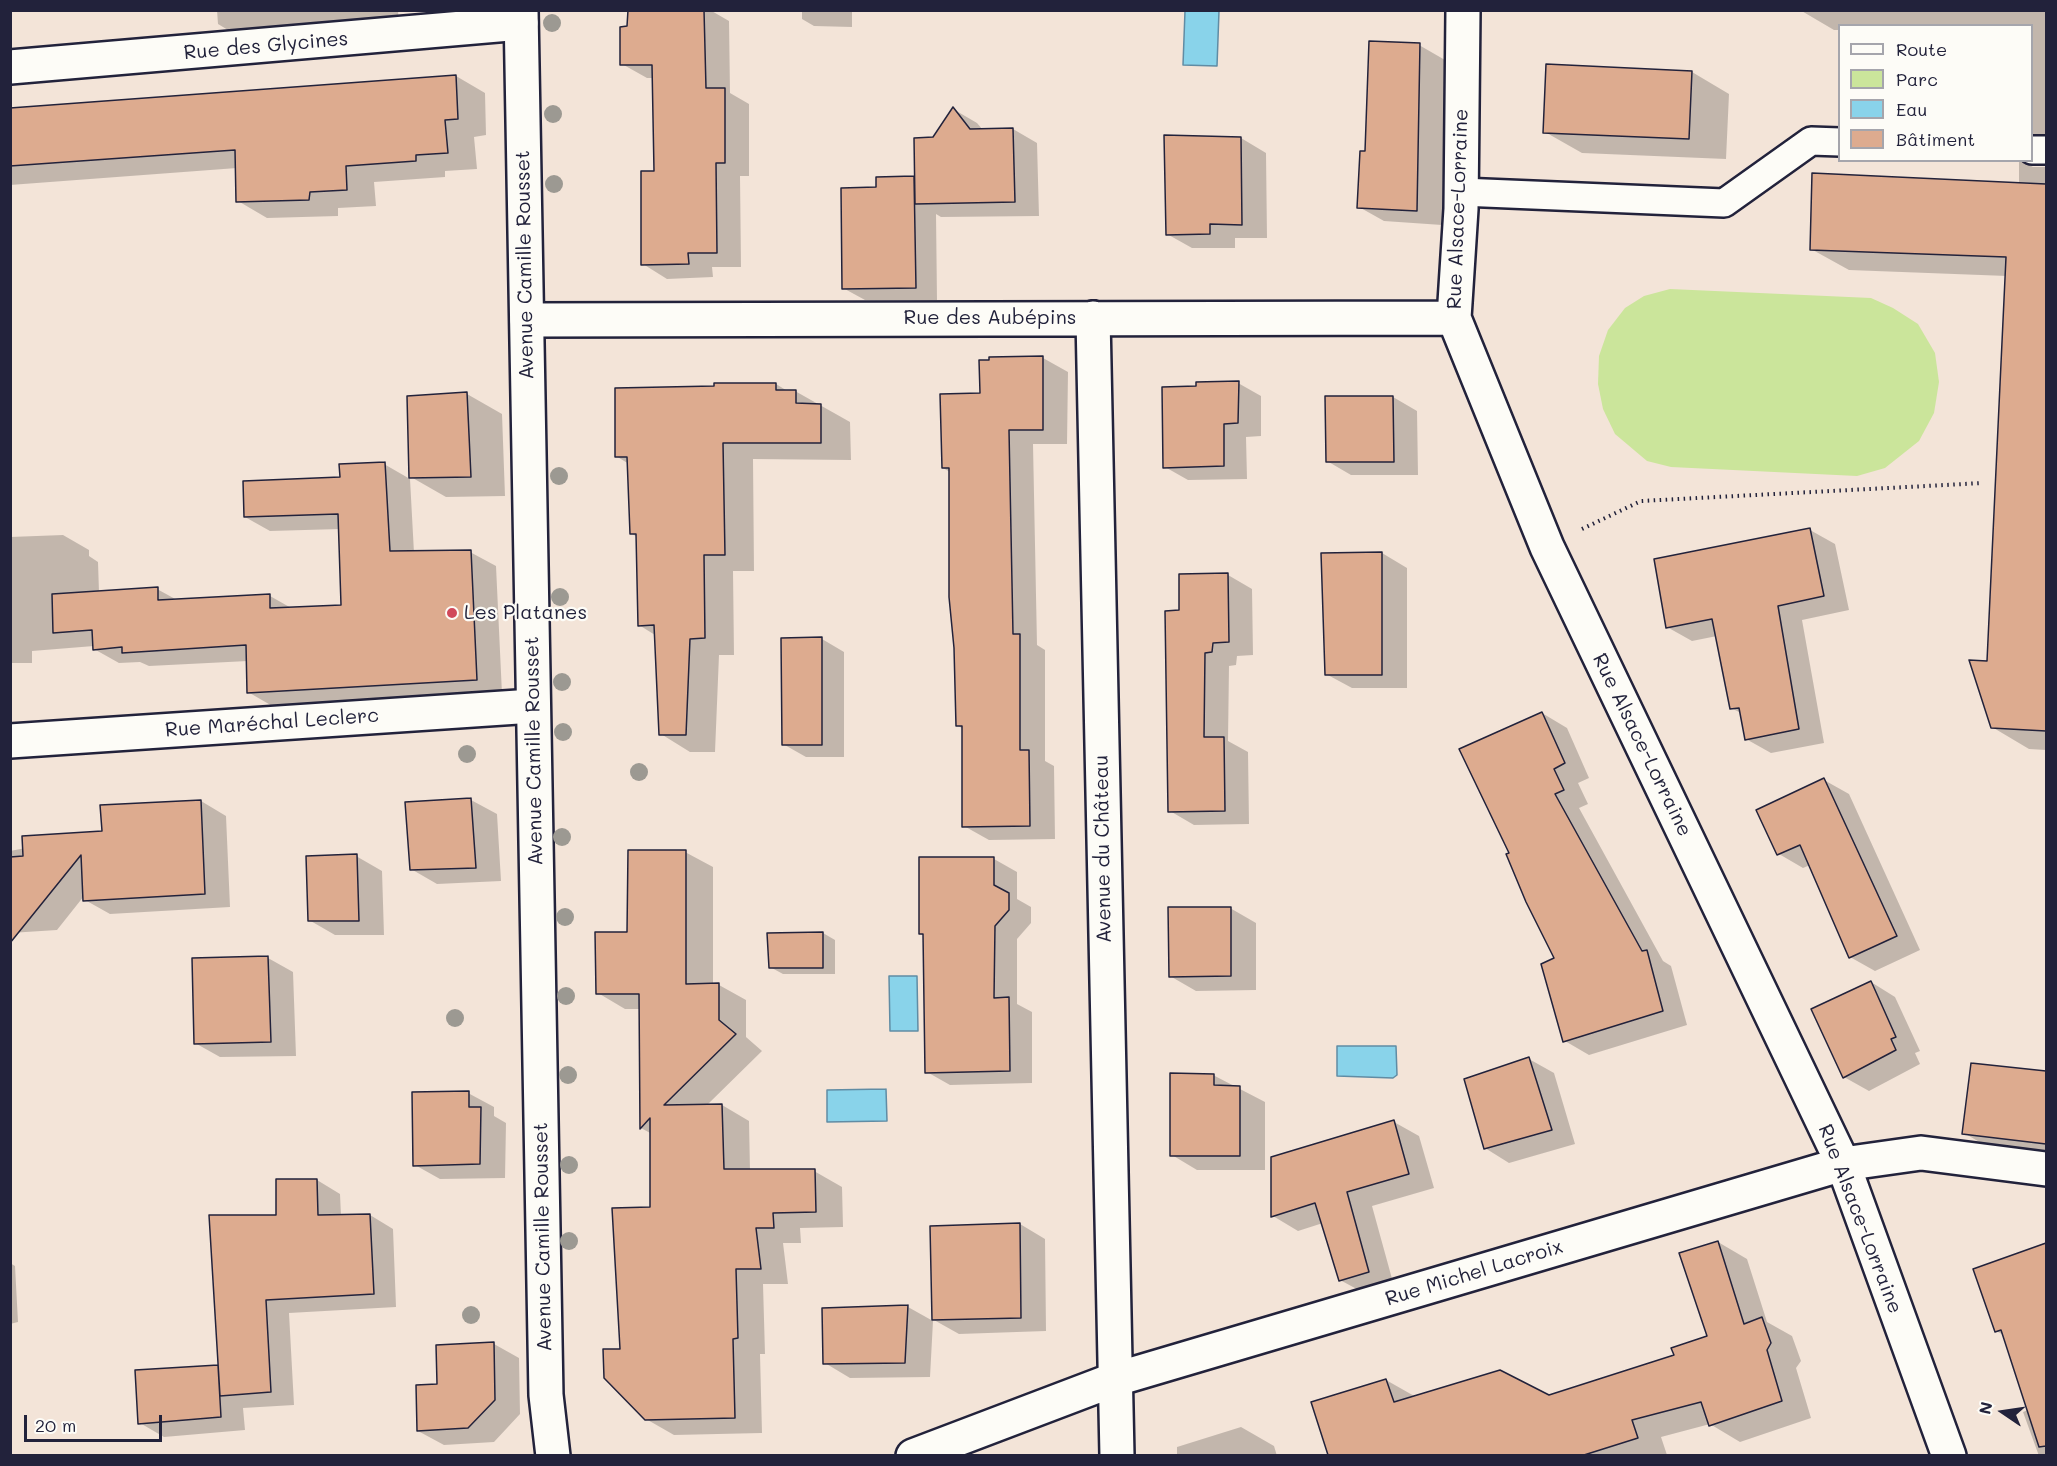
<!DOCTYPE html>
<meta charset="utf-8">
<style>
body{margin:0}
#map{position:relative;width:2057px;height:1466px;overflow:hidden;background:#f3e4d8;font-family:Mali,sans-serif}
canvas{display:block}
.frame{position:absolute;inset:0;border:12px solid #22223b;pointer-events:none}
.legend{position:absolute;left:1838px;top:24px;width:195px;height:138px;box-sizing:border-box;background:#fdfcf7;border:2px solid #a5a5ac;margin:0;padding:8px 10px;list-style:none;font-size:18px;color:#22223b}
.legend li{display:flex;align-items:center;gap:12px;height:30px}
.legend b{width:30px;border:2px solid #a5a5ac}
.north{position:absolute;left:1973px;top:1382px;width:60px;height:60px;-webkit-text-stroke:4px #fdfcf7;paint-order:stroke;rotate:283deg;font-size:16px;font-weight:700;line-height:24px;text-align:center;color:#22223b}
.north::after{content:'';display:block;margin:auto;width:21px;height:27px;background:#22223b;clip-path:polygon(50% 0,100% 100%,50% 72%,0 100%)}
.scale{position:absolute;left:24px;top:1415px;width:138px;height:27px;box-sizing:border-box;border:3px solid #22223b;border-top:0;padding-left:8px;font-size:18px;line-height:21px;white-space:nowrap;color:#22223b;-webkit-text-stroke:4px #fdfcf7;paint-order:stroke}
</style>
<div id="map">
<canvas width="2057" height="1466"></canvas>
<div class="frame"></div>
<ul class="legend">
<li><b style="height:8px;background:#fdfcf7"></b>Route</li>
<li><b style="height:16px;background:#cbe59b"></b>Parc</li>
<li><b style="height:16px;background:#89d3ea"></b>Eau</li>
<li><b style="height:16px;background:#ddab8f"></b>Bâtiment</li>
</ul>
<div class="north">N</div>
<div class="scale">20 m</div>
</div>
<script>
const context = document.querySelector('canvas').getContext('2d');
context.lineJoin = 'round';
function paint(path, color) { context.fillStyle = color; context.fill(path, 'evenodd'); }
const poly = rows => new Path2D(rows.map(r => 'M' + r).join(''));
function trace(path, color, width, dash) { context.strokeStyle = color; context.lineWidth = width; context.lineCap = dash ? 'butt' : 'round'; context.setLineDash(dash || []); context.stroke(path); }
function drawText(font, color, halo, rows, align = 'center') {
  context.font = font + ' Mali,sans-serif'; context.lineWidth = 4.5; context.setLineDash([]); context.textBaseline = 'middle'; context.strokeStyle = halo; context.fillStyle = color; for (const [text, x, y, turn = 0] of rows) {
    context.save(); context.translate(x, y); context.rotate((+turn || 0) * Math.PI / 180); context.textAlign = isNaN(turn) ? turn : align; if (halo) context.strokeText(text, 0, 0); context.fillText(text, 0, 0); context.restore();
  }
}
paint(poly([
 [1670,289,1871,298,1893,308,1918,324,1935,353,1939,382,1934,413,1919,441,1885,468,1857,476,1671,467,1647,461,1615,434,1603,409,1598,384,1599,356,1608,330,1625,308,1644,296]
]), '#cbe59b');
const water = poly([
 [1185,11,1219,11,1217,66,1183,65,1185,11],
 [889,976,917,976,918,1031,890,1031,889,976],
 [1337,1046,1396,1046,1397,1075,1393,1078,1337,1076,1337,1046],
 [886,1089,887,1121,827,1122,827,1090,886,1089]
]);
paint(water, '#89d3ea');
trace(water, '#608ca4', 1.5);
paint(poly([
 [217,10,398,10,399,25,243,39,218,24],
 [630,10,710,10,729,21,730,93,749,104,749,176,740,176,741,267,712,267,713,277,667,279,643,264,655,172,654,78,647,78,622,64],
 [802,10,852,10,852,27,814,26,802,19],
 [1800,10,2046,10,2046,157,2032,148,2032,26,1840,26,1840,30,1834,30],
 [1419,45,1445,60,1442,225,1384,221,1359,207,1366,152],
 [1692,72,1729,94,1726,159,1582,153,1545,132],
 [456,76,485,93,486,135,474,137,477,169,445,171,445,177,374,182,376,206,338,208,338,216,267,218,238,201,237,168,10,185,10,110],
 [953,109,977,123,983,130,1013,129,1037,143,1039,216,941,217,936,214,937,300,865,300,843,288,877,189,916,179],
 [1241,138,1266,153,1267,238,1235,238,1235,248,1192,248,1167,234],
 [2019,160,2033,167,2046,167,2046,750,2029,749,1992,727,1988,663,2007,276,1849,270,1811,249,2019,184],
 [1043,358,1068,372,1067,444,1033,444,1037,645,1045,650,1045,761,1054,766,1055,839,989,840,964,826,963,729,957,725,950,472,943,468,982,395,990,359],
 [1238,383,1261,396,1261,436,1246,437,1247,479,1188,480,1165,467],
 [776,384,789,392,795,391,850,422,851,460,753,459,754,571,733,571,734,655,719,655,715,752,690,752,661,734,655,635,639,625,637,537,631,533,629,464,616,456],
 [467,394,502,414,505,496,446,497,411,477],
 [1393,397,1417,411,1418,475,1351,475,1327,461],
 [384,464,410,479,414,553,470,552,496,566,502,694,274,707,248,692,248,661,149,666,140,662,119,663,94,649,94,646,32,651,32,663,10,663,10,537,63,535,89,550,89,556,98,562,99,592,157,589,177,600,270,596,293,609,343,607,340,529,270,531,245,517],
 [1810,530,1835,544,1849,610,1802,620,1824,743,1771,753,1746,739,1741,713,1731,708,1717,636,1692,641,1667,627],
 [1382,553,1407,568,1407,688,1352,688,1326,674],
 [1228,575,1252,589,1253,655,1237,656,1236,665,1229,666,1228,741,1248,752,1249,824,1194,825,1170,811,1181,612],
 [822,639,844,652,844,757,806,757,783,744],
 [1542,713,1567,728,1589,778,1578,783,1588,804,1579,808,1663,961,1671,966,1687,1025,1589,1055,1565,1041,1556,959,1511,854],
 [1824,780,1849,794,1920,950,1875,971,1850,957,1810,865,1803,868,1779,854],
 [471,800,497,814,501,881,437,884,411,869,407,803],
 [201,801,226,816,230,907,110,914,85,900,84,896,57,930,10,933,10,851,104,833],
 [685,852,713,867,713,985,719,985,746,1000,746,1037,762,1051,707,1105,722,1105,749,1121,750,1171,814,1171,842,1187,843,1227,800,1228,801,1243,783,1243,788,1284,763,1284,765,1354,760,1354,762,1433,674,1435,646,1419,622,1350,652,1208,652,1134,641,1128,640,1009,625,1009,598,993,628,933],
 [356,856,382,871,384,935,335,935,309,920],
 [994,859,1017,872,1017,899,1031,907,1031,923,1017,939,1017,1004,1032,1012,1032,1083,950,1085,927,1072,925,936,920,934],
 [1230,908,1256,923,1256,990,1196,991,1170,976],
 [823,933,835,940,835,974,783,974,770,967],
 [268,958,293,972,296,1056,220,1057,195,1043],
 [1871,982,1895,997,1920,1051,1915,1053,1920,1064,1869,1091,1844,1077],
 [1529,1059,1554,1073,1575,1144,1509,1163,1485,1148],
 [1972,1065,2046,1072,2046,1155,1988,1147,1964,1133],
 [1213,1075,1265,1102,1265,1170,1197,1170,1172,1155],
 [468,1093,494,1107,494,1116,506,1123,505,1178,440,1179,415,1165],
 [1394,1122,1419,1136,1434,1188,1372,1206,1394,1286,1366,1294,1340,1280,1323,1223,1298,1231,1273,1216],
 [317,1180,340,1194,341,1216,370,1215,393,1229,396,1307,289,1313,294,1405,243,1408,245,1430,164,1437,140,1423,217,1366,220,1368],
 [1020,1224,1045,1239,1046,1331,959,1334,934,1320],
 [1718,1242,1747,1259,1767,1322,1792,1336,1801,1361,1796,1368,1811,1418,1740,1442,1710,1424,1661,1437,1667,1455,1329,1456,1313,1403,1386,1380,1416,1397,1549,1396,1675,1356,1709,1337],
 [2029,1251,2046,1261,2046,1456,2039,1456,2023,1412,2028,1410,2004,1335,1996,1331],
 [10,1263,15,1266,18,1322,10,1324],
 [908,1307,933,1321,930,1377,850,1378,825,1363],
 [494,1344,519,1358,520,1414,494,1442,444,1445,418,1431,438,1385],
 [1241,1427,1274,1446,1277,1456,1177,1456,1177,1447]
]), '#0003');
const building = poly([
 [628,10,704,10,706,88,725,88,725,163,716,163,717,253,688,253,689,264,641,265,641,171,654,171,652,65,620,65,620,27,627,26,628,10],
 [1369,41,1420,43,1417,211,1357,208,1360,151,1365,151,1369,41],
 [1546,64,1692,71,1689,139,1543,133,1546,64],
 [456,75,458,119,445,120,448,153,416,155,416,161,346,166,347,190,310,192,309,200,236,202,235,150,10,166,10,108,456,75],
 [953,107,970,129,1013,128,1015,202,915,204,914,138,933,137,953,107],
 [1164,135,1241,137,1242,225,1210,224,1210,234,1166,235,1164,135],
 [1812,173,2046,184,2046,731,1991,728,1969,660,1987,661,2006,257,1810,250,1812,173],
 [914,176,916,288,842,289,841,188,876,187,876,177,914,176],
 [1043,356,1043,430,1009,430,1013,634,1020,634,1020,750,1029,750,1030,826,962,827,962,726,956,726,954,648,949,597,949,468,942,468,940,394,980,393,979,360,989,360,989,357,1043,356],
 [1239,381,1238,423,1224,424,1224,466,1163,468,1162,387,1196,386,1196,382,1239,381],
 [714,383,776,383,776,390,796,390,796,403,821,404,821,443,723,443,725,555,704,555,705,638,690,639,686,735,659,735,654,625,638,626,636,534,630,534,627,457,615,457,615,388,714,386,714,383],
 [467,392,471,477,409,478,407,396,467,392],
 [1325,396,1393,396,1394,462,1326,462,1325,396],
 [385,462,390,551,471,550,477,680,247,693,246,645,122,653,122,647,93,650,92,630,53,633,52,594,158,587,158,600,270,594,270,608,341,605,338,514,244,517,243,481,340,477,339,464,385,462],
 [1810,528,1824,596,1778,606,1799,729,1745,740,1739,708,1730,709,1712,619,1666,628,1654,559,1810,528],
 [1382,552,1382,675,1325,675,1321,553,1382,552],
 [1228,573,1229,642,1213,643,1212,652,1205,653,1204,737,1224,737,1225,811,1168,812,1165,611,1179,610,1179,574,1228,573],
 [822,637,822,745,782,745,781,638,822,637],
 [1542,712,1565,763,1554,769,1564,790,1555,794,1642,951,1647,950,1663,1011,1563,1042,1541,964,1554,958,1526,902,1506,854,1509,853,1459,749,1542,712],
 [1824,778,1897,936,1849,958,1800,845,1777,855,1756,810,1824,778],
 [471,798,476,868,410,870,405,802,471,798],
 [201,800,205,894,83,901,81,855,10,943,10,857,23,856,22,836,102,831,100,805,201,800],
 [628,850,686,850,686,984,719,983,719,1020,736,1034,664,1105,722,1104,724,1169,815,1169,816,1212,773,1213,774,1228,756,1228,761,1269,736,1269,738,1338,733,1339,735,1418,645,1420,604,1378,603,1349,620,1349,612,1208,650,1207,650,1118,640,1129,639,994,596,994,595,932,627,932,628,850],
 [357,854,359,921,308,921,306,856,357,854],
 [919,857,994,857,994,885,1009,893,1009,910,995,926,994,998,1009,997,1010,1071,925,1073,923,934,919,934,919,857],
 [1168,907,1231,907,1231,976,1169,977,1168,907],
 [823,932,823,968,769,968,767,933,823,932],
 [268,956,271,1042,194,1044,192,958,268,956],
 [1871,981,1896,1037,1891,1039,1896,1050,1843,1078,1811,1009,1871,981],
 [1529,1057,1552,1130,1484,1149,1464,1079,1529,1057],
 [1971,1063,2046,1071,2046,1144,1962,1134,1971,1063],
 [1170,1073,1214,1074,1214,1085,1240,1086,1240,1156,1170,1156,1170,1073],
 [469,1091,469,1107,481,1107,480,1164,413,1166,412,1092,469,1091],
 [1394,1120,1409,1174,1347,1192,1369,1272,1339,1281,1315,1203,1271,1217,1271,1157,1394,1120],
 [276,1179,317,1179,318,1215,370,1214,374,1294,266,1300,271,1392,220,1396,209,1215,276,1215,276,1179],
 [1020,1223,1021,1318,932,1320,930,1226,1020,1223],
 [1718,1241,1744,1324,1762,1317,1771,1343,1767,1350,1782,1401,1709,1426,1701,1402,1632,1420,1638,1438,1584,1455,1328,1455,1311,1402,1386,1379,1394,1402,1500,1370,1549,1395,1674,1355,1671,1348,1707,1336,1679,1253,1718,1241],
 [2046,1243,2046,1446,2039,1447,2001,1330,1995,1332,1973,1269,2046,1243],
 [908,1305,905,1363,823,1364,822,1308,908,1305],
 [494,1342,495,1400,468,1428,417,1431,416,1385,437,1384,436,1345,494,1342],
 [218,1365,221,1417,138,1424,135,1370,218,1365]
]);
paint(building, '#ddab8f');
trace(building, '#22223b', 1.5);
const lane = poly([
 [2032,150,2046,150],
 [1461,192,1724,203,1811,141,1840,142]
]);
const street = poly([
 [1463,10,1461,209,1454,318,1547,547,1843,1164,1949,1456],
 [10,67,521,23],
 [1093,318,1117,1456],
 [527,320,1454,318],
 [10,741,533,706],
 [913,1456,1113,1380,1843,1164,1921,1153,2046,1169]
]);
const secondary = poly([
 [521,10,546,1395,553,1456]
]);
trace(lane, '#22223b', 32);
trace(street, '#22223b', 38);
trace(secondary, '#22223b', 38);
trace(poly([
 [1582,529,1641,501,1983,483]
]), '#22223b', 4, [1.5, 4.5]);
trace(lane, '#fdfcf7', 27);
trace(street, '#fdfcf7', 33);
trace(secondary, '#fdfcf7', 33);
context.fillStyle = '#9c9992';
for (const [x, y] of [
 [552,23],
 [553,114],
 [554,184],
 [559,476],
 [560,597],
 [562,682],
 [563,732],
 [467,754],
 [639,772],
 [562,837],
 [565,917],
 [566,996],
 [455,1018],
 [568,1075],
 [569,1165],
 [569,1241],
 [471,1315]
]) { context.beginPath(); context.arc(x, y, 9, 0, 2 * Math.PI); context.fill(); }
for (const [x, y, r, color] of [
 [452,613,6,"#d1495b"]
]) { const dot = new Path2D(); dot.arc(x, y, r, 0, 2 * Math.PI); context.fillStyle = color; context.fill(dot); trace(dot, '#fdfcf7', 2); }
drawText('20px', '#22223b', '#fdfcf7', [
 ["Rue des Glycines",266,46,-5],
 ["Rue Alsace-Lorraine",1458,209,-88],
 ["Avenue Camille Rousset",525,265,-91],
 ["Rue des Aubépins",990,318],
 ["Rue Maréchal Leclerc",272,723,-4],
 ["Rue Alsace-Lorraine",1642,745,64],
 ["Avenue Camille Rousset",534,751,-91],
 ["Avenue du Château",1103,849,-91],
 ["Rue Alsace-Lorraine",1860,1219,69],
 ["Avenue Camille Rousset",543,1237,-91],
 ["Rue Michel Lacroix",1474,1273,-17]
]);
drawText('20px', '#22223b', '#fdfcf7', [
 ["Les Platanes",464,613]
], 'left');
</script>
